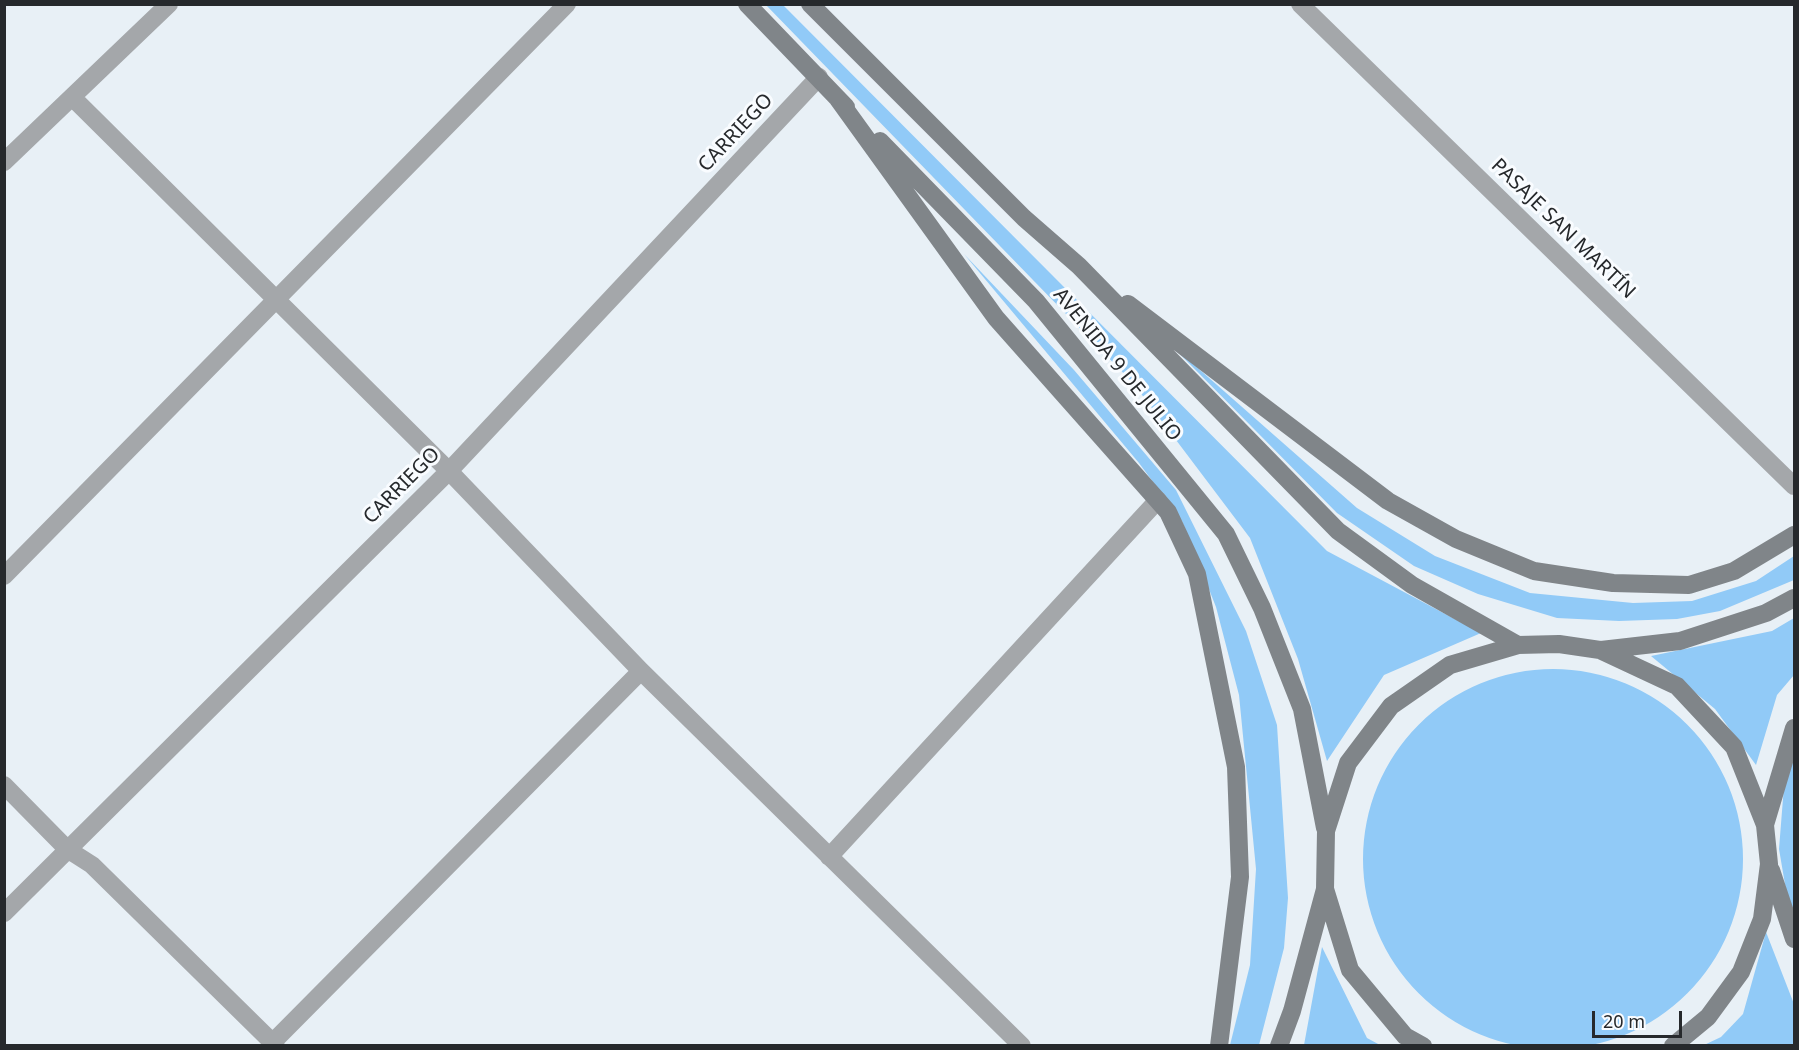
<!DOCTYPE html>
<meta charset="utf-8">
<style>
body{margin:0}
#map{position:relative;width:1799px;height:1050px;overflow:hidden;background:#e8f0f6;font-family:"Noto Sans",sans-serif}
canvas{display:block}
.frame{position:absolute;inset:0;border:6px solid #26292c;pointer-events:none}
.scale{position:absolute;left:1592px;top:1011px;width:90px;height:27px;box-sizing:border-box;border:3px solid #26292c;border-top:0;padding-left:8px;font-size:18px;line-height:21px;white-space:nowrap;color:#26292c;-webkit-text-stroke:4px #f9fcff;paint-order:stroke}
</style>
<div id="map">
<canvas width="1799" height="1050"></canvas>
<div class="frame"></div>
<div class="scale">20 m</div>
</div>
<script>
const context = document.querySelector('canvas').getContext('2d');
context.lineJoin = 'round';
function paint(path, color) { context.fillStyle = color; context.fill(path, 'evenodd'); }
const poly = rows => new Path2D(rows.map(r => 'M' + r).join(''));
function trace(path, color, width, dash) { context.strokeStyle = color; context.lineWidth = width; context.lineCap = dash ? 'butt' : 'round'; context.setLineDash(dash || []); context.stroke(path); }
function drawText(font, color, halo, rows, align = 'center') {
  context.font = font + ' "Noto Sans",sans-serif'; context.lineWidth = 6; context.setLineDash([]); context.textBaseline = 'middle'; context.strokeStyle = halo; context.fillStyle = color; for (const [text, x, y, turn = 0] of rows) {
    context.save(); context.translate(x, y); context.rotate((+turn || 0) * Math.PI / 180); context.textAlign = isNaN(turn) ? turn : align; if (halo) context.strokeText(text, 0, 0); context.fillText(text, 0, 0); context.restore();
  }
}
paint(poly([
 [766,5,783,5,1327,551,1481,633,1384,675,1327,761,1298,659,1250,538,1133,383],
 [964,254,1074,370,1176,490,1246,631,1277,725,1288,898,1284,948,1259,1045,1230,1045,1250,965,1256,869,1239,695,1216,607,1182,521,1139,463],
 [1167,341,1357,508,1435,556,1530,593,1633,603,1692,601,1756,581,1794,556,1794,580,1720,611,1677,619,1619,621,1557,618,1478,594,1414,566,1337,513],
 [1794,618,1794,675,1777,695,1756,765,1715,709,1651,656,1772,631],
 '1363 859a190 190 0 1 1 380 0a190 190 0 1 1-380 0Z',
 [1794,756,1794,917,1787,896,1779,849,1784,786],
 [1766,932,1794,1004,1794,1045,1702,1046,1721,1037,1743,1014],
 [1322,947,1367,1038,1380,1045,1304,1045]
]), '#91caf7');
trace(poly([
 [1300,4,1794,486],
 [72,97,449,471,641,671,1022,1046],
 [4,162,169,4],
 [4,576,567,4],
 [4,785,67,849,92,865,276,1046],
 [829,857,1158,500],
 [4,913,449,471,819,77],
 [273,1042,641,671]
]), '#a4a7aa', 18);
trace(poly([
 [747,4,846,107],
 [810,4,1024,218,1079,266,1338,531,1412,585,1518,645],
 [838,99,996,318,1168,512,1197,574,1236,767,1240,877,1219,1046],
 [880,141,1036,301,1226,534,1262,608,1302,709,1325,828],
 [1128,304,1388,501,1456,539,1534,571,1613,583,1689,585,1734,571,1794,535],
 [1601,650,1680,641,1766,613,1794,598],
 [1765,825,1794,728],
 [1771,870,1794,939],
 [1279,1046,1292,1011,1325,889],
 [1423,1046,1405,1036,1350,970,1325,889,1326,831,1348,763,1391,706,1450,665,1518,645,1559,644,1600,650,1677,686,1734,747,1765,825,1769,864,1762,919,1741,972,1708,1017,1673,1046]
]), '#808589', 18);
drawText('20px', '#26292c', '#f9fcff', [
 ["CARRIEGO",736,133,-47],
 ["PASAJE SAN MARTÍN",1563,229,44],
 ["AVENIDA 9 DE JULIO",1117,365,51],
 ["CARRIEGO",402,486,-45]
]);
</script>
